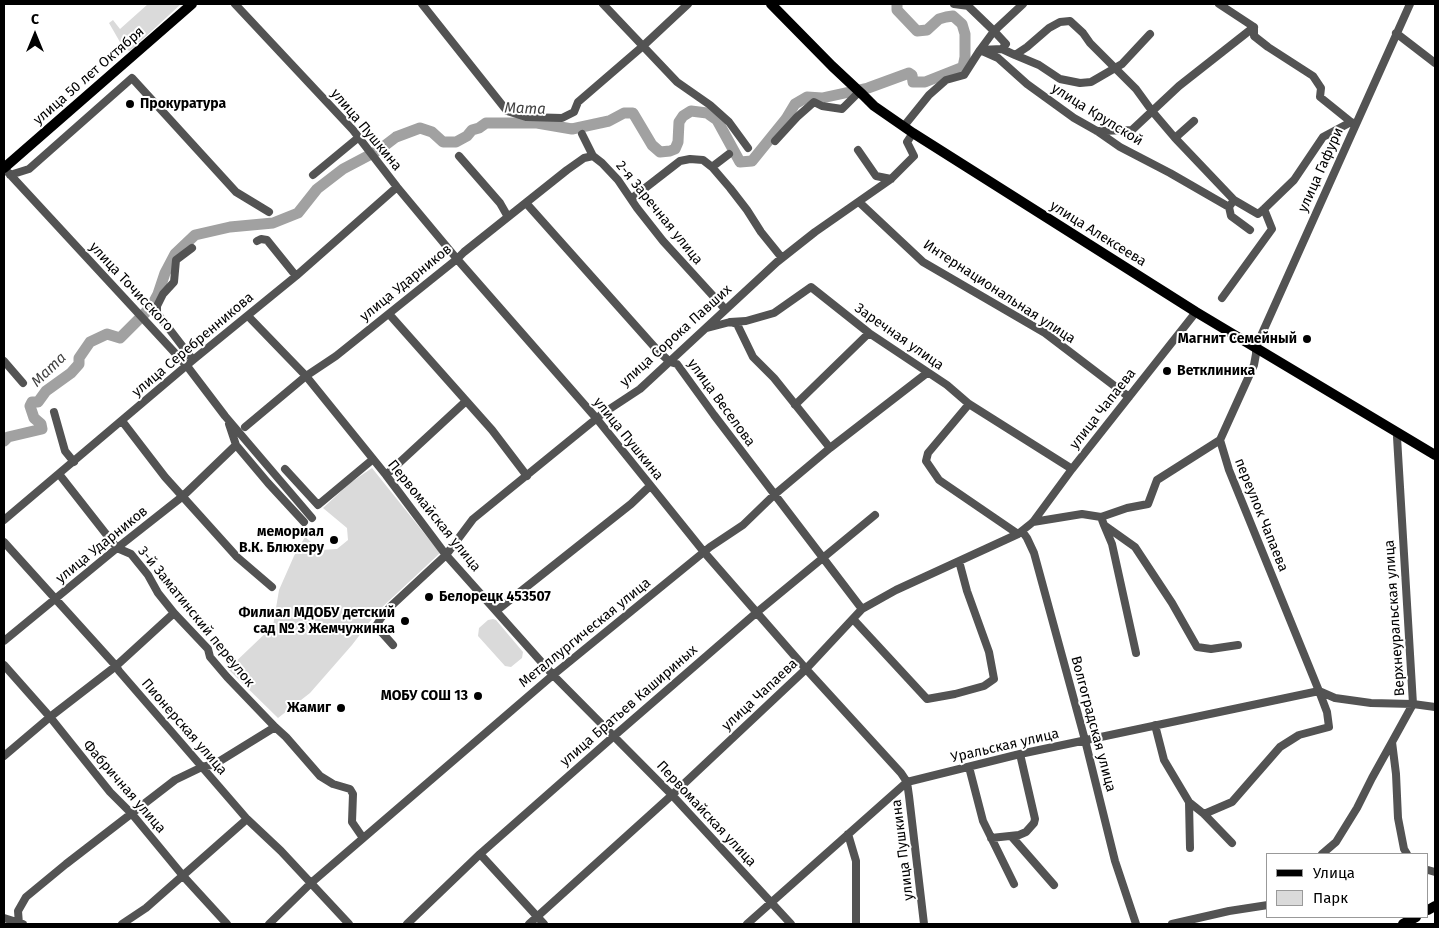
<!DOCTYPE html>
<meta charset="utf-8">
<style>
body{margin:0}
#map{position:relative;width:1439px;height:928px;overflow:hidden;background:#fff;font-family:"Fira Sans",sans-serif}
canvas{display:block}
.frame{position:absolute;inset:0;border:5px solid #000;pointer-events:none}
.legend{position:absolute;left:1266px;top:853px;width:162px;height:65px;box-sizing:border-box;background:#fff;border:1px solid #999;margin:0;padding:6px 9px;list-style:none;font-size:15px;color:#000}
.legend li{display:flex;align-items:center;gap:10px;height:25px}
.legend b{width:25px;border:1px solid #999}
.north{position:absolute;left:10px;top:10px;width:50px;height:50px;-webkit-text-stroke:4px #fff;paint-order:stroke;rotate:0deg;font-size:14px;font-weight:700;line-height:20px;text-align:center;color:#000}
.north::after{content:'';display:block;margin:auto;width:18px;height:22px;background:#000;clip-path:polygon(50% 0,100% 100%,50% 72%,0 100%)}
</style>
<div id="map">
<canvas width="1439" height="928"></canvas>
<div class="frame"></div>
<ul class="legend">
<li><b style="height:6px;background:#000"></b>Улица</li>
<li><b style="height:14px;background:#dadada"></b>Парк</li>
</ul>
<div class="north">С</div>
</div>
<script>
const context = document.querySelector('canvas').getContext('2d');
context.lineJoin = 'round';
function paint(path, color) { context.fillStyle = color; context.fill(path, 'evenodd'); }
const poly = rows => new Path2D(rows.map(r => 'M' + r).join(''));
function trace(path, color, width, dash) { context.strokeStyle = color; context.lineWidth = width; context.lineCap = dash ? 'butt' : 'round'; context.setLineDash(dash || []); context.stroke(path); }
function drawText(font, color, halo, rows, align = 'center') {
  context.font = font + ' "Fira Sans",sans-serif'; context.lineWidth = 4; context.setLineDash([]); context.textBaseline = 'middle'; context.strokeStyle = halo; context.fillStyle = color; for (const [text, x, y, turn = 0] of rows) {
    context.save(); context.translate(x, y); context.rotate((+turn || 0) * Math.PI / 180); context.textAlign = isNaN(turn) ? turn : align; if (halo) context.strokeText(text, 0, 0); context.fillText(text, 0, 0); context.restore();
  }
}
paint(poly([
 [148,4,181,4,130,51,124,49,109,23,113,20,120,29],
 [372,468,440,553,378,611,352,645,310,693,278,718,228,669,273,626,279,590,294,556,305,537,321,550,337,549,348,540,347,528,323,508,350,483],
 [493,619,496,620,523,652,522,658,511,667,505,666,478,636,479,628,488,620]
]), '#dadada');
trace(poly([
 [4,441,8,437,42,429,41,424,34,418,30,406,32,402,38,402,46,391,71,373,79,364,79,358,90,342,107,334,120,338,151,307,158,294,165,273,175,254,195,235,230,227,273,223,298,213,317,189,343,169,379,150,396,137,420,128,432,132,443,142,456,142,467,136,472,130,479,128,486,123,537,123,572,129,609,121,624,113,633,113,652,145,660,152,670,151,675,149,678,142,679,122,683,116,691,111,707,113,717,120,740,162,752,161,786,119,795,104,807,97,822,98,868,88,909,73,912,75,913,82,925,82,963,67,965,57,965,34,962,24,953,16,946,17,939,19,927,30,917,31,897,10,897,4]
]), '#a1a1a1', 11);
trace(poly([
 [235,4,353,130,397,187,457,259,597,419,704,552,806,669,901,773,907,782,909,796,924,924],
 [422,4,507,111,526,117,562,118,574,112,578,102,643,46,688,4],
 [603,4,677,82,710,105,729,122,748,148],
 [954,4,969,6],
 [966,4,994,31,980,50,998,58,1027,84,1074,118,1097,131,1120,147,1170,173,1229,207,1231,216,1250,230],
 [1219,4,1254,27,1254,36,1268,47,1313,76,1321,88,1320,97,1351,122,1355,124],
 [1396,33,1435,63],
 [1002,49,1015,55,1027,47,1049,28,1060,22,1070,21,1083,33,1090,43,1136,89,1152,111,1175,138,1194,121],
 [1015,55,1039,65,1060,79,1080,83,1091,82,1122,64,1150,34],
 [904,126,929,95,946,80,964,75,980,50,1002,49,1006,44,994,31,1023,4],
 [1097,131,1132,130,1179,86,1254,27],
 [582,134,593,156],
 [1175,138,1234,200],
 [775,141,797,117,814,102,822,106,842,109,859,92],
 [858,150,876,176,891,179],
 [459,156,500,203,508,217],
 [712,167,729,154],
 [4,168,187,366,225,416,312,518],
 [10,175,29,169,132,78,236,192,269,212],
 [313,175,359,137],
 [631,199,680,161,690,159,703,160,712,167,730,188,747,210,761,232,782,258],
 [859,202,923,262,1045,333,1129,397],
 [526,203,658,351,670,362,677,364,714,415,862,609],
 [1229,207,1234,200,1258,214,1264,209,1294,180,1323,137,1351,122],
 [257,241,261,239,267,240,296,276],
 [192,248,176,260,174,282,163,294,157,306,157,313,193,360],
 [1222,298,1272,229,1264,209],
 [389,314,492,430,527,476],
 [248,316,306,376,386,475,446,555,553,675,672,795,791,924],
 [730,322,737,324,753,357,774,378,830,448],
 [707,328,730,322,746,321,774,313,811,287,869,333,947,385,969,404,1072,469],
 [4,361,23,383],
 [969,404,928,453,926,461,939,480,1018,534],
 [795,405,869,333],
 [54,412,65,451,74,462],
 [122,421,165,477,237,557,272,587],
 [229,424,236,445,268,483,304,522],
 [245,427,306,376,336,356,457,259,464,252,567,170,584,158,593,156,602,163,618,180,637,208,663,241,725,309],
 [1399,433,1397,437,1413,704,1392,742,1396,774,1398,818,1404,849,1407,854],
 [285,469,318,505,372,460],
 [59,474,117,548,131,554,148,575,158,593,174,613,208,649,210,657,227,677,275,727,286,737,320,776,333,784,350,789,353,794,352,822,363,838],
 [386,475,465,402],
 [1101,517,1104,525,1135,547,1172,603,1197,647,1211,649,1238,645],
 [4,520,193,360,296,276,397,187],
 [1033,522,1082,514,1101,517,1127,508,1148,504,1157,480,1220,440],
 [1104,525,1112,544,1136,653],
 [1022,531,1027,538,1034,553,1085,740,1115,861,1136,924],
 [4,542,116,666,119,671,247,819,281,851,349,924],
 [496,611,631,504,650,486],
 [853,619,927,699,955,694,984,686,994,679,989,652,967,591,959,561],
 [4,641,117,548,183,496,236,445],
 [393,645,376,626,381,618,390,607,446,555,473,519,602,414,640,389,777,262,815,232,891,179,914,156,907,142,913,133],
 [4,665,50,717,110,792,132,814,184,877,227,924],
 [1155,725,1164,760,1189,802,1190,848],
 [4,756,50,717,116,666,174,613],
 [969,767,983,821,1014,884],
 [1189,802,1204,814,1232,843],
 [1204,814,1232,802,1280,747,1299,735,1329,727,1327,712,1319,691,1229,470,1220,440,1254,365,1256,354,1256,347,1410,4],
 [848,834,856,861,856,924],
 [1012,837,1054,885],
 [991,838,1019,835,1026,832,1034,823,1035,819,1020,754],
 [480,854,544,924],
 [1322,854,1336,842,1357,808,1372,778,1392,742],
 [1428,870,1435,872],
 [4,918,23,924],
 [19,924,18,911,26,897,66,864,175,780,202,767,215,764,275,727],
 [122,924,146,908,247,819],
 [269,924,311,883,553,675,710,547,743,525,774,495,830,448,927,373],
 [407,924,480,854,614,736,756,613,875,515],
 [529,924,672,795,806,669,862,609,896,590,1018,534,1033,522,1072,469,1196,312],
 [747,924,907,782,1020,754,1319,691,1335,698,1371,703,1413,704,1435,707],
 [1172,924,1229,911,1268,905]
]), '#535353', 8);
trace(poly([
 [771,4,832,66,863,95,874,106,913,133,1196,312,1435,455],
 [4,168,192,4],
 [1428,910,1435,906],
 [1403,924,1416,917]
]), '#000', 10);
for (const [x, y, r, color] of [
 [130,104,5,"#000"],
 [1307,339,5,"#000"],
 [1167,371,5,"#000"],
 [334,540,5,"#000"],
 [429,597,5,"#000"],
 [405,621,5,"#000"],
 [478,696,5,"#000"],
 [341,708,5,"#000"]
]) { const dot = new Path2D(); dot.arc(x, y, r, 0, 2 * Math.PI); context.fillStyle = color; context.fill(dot); trace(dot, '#fff', 2); }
drawText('14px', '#000', '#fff', [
 ["улица 50 лет Октября",89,76,-41],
 ["улица Крупской",1097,115,32],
 ["улица Пушкина",366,130,50],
 ["улица Гафури",1321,170,-66],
 ["2-я Заречная улица",659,213,51],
 ["улица Алексеева",1098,234,32],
 ["улица Ударников",406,283,-39],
 ["улица Точисского",131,287,47],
 ["Интернациональная улица",999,292,33],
 ["улица Сорока Павших",676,336,-42],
 ["Заречная улица",899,337,35],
 ["улица Серебренникова",193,345,-40],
 ["улица Веселова",721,403,54],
 ["улица Чапаева",1103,409,-52],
 ["улица Пушкина",628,439,51],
 ["переулок Чапаева",1261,515,68],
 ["Первомайская улица",434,516,51],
 ["улица Ударников",102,545,-39],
 ["3-й Заматинский переулок",196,617,51],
 ["Верхнеуральская улица",1395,618,-94],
 ["Металлургическая улица",585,633,-39],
 ["улица Чапаева",760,695,-43],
 ["улица Братьев Кашириных",629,706,-41],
 ["Волгоградская улица",1093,724,75],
 ["Пионерская улица",184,727,49],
 ["Уральская улица",1005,746,-13],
 ["Фабричная улица",124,787,49],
 ["Первомайская улица",706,814,47],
 ["улица Пушкина",903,850,-97]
]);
drawText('bold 14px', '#000', '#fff', [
 ["Прокуратура",140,104,"left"],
 ["Магнит Семейный",1297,339],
 ["Ветклиника",1177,371,"left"],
 ["мемориал",324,532],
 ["В.К. Блюхеру",324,548],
 ["Белорецк 453507",439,597,"left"],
 ["Филиал МДОБУ детский",395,613],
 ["сад № 3 Жемчужинка",395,629],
 ["МОБУ СОШ 13",468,696],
 ["Жамиг",331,708]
], 'right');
drawText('italic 15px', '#424242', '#fff', [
 ["Мата",525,109,2],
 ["Мата",49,370,-44]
]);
</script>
